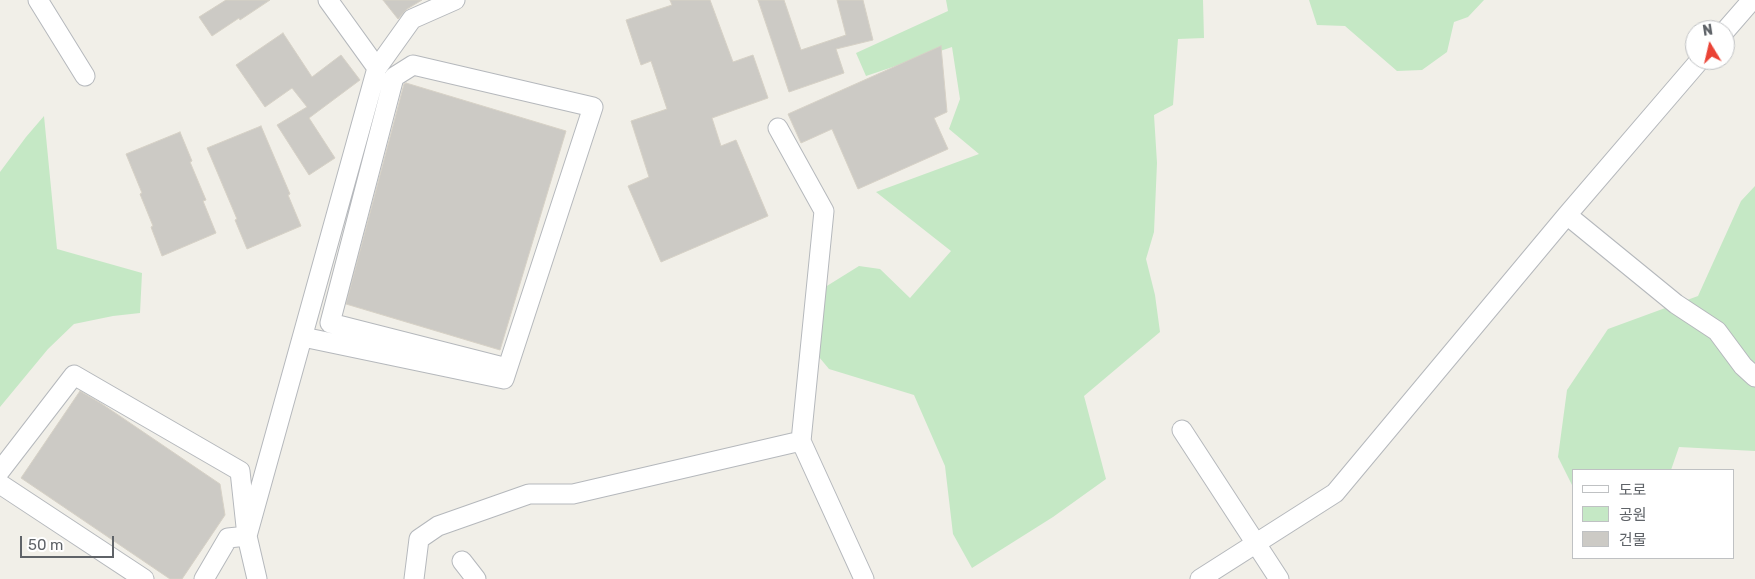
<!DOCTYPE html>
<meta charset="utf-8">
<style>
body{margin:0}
#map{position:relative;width:1755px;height:579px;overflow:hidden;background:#f1efe8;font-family:Rubik,"Noto Sans KR",sans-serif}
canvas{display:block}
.legend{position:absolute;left:1572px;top:469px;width:162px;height:90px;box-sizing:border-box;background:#fff;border:1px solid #bfc1c3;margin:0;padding:6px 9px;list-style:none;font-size:15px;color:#5f6368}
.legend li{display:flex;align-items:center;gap:10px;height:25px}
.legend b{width:25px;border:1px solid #bfc1c3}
.north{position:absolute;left:1685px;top:20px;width:50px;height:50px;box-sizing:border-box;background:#fff;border:1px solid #bfc1c3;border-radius:50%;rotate:351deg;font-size:14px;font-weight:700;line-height:20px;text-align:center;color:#5f6368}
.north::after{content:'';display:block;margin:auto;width:18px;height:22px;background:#ea4335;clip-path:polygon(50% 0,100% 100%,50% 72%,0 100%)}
.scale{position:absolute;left:20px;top:536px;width:94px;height:22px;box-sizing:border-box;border:2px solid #5f6368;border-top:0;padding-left:6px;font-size:15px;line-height:18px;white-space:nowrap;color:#5f6368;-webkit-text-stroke:4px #fff;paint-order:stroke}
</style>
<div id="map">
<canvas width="1755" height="579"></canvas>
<ul class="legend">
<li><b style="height:6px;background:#fff"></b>도로</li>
<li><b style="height:14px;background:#c5e8c5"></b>공원</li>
<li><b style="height:14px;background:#cccac5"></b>건물</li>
</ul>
<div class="north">N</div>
<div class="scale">50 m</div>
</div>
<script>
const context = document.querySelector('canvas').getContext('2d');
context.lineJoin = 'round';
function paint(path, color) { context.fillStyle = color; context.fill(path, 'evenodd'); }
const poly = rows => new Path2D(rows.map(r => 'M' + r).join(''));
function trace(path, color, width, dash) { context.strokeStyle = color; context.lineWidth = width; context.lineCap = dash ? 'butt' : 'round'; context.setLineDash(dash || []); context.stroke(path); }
paint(poly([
 [946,0,1203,0,1204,38,1178,39,1173,105,1154,115,1157,163,1154,232,1146,259,1155,295,1160,332,1084,396,1106,479,1053,517,972,568,953,534,945,466,914,395,829,369,814,351,822,289,859,266,880,269,910,298,951,251,876,192,979,154,949,129,960,99,952,47,866,76,856,53,948,11],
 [1309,0,1484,0,1468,17,1454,22,1447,52,1422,70,1397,71,1345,26,1317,25],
 [44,116,57,249,142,273,140,313,113,316,74,324,48,349,0,407,0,172,26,137],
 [1755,186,1755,451,1679,447,1671,470,1574,470,1574,489,1558,457,1567,390,1608,329,1698,296,1741,201]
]), '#c5e8c5');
const building = poly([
 [226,0,270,0,240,20,239,18,212,36,199,17,226,0],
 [383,0,422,0,407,9,398,19,383,0],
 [670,0,710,0,733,62,753,55,768,98,712,118,721,146,736,140,768,216,661,262,628,186,649,177,631,121,667,109,651,61,641,65,626,20,672,5,670,0],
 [758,0,784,0,801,50,846,35,837,0,863,0,873,40,836,49,844,73,789,92,758,0],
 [283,33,312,77,341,55,360,80,309,118,335,158,309,175,277,125,307,107,292,88,265,107,236,65,283,33],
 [941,46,947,112,934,118,948,149,858,189,832,129,801,143,788,114,941,46],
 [406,83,566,131,500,350,346,304,404,84,406,83],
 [261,126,290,194,288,195,301,226,247,249,235,220,237,219,207,148,261,126],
 [180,132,192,161,190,162,206,200,203,201,216,233,162,256,151,227,153,226,140,194,142,193,126,154,180,132],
 [80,391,102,404,220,484,225,515,182,579,170,579,21,478,80,391]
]);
paint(building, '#cccac5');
trace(building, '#d6d1c6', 1);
const minor = poly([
 [38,0,85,76],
 [1725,31,1752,0],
 [377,68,412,19,455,0],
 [778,128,824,211,801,441],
 [1567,215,1676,304,1717,331,1743,366,1755,377],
 [303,337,504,379,593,107,413,65,394,77,330,323,507,368],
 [1182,430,1279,579],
 [0,471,74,375,240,471,247,536,228,538,204,579],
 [0,484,144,579],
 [462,561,476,579],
 [257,579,247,536,377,68,328,0],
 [414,579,419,539,438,526,529,494,573,494,801,441,864,579],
 [1200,579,1335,493,1567,215,1700,60]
]);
trace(minor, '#b5b8bc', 21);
trace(minor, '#fff', 19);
</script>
